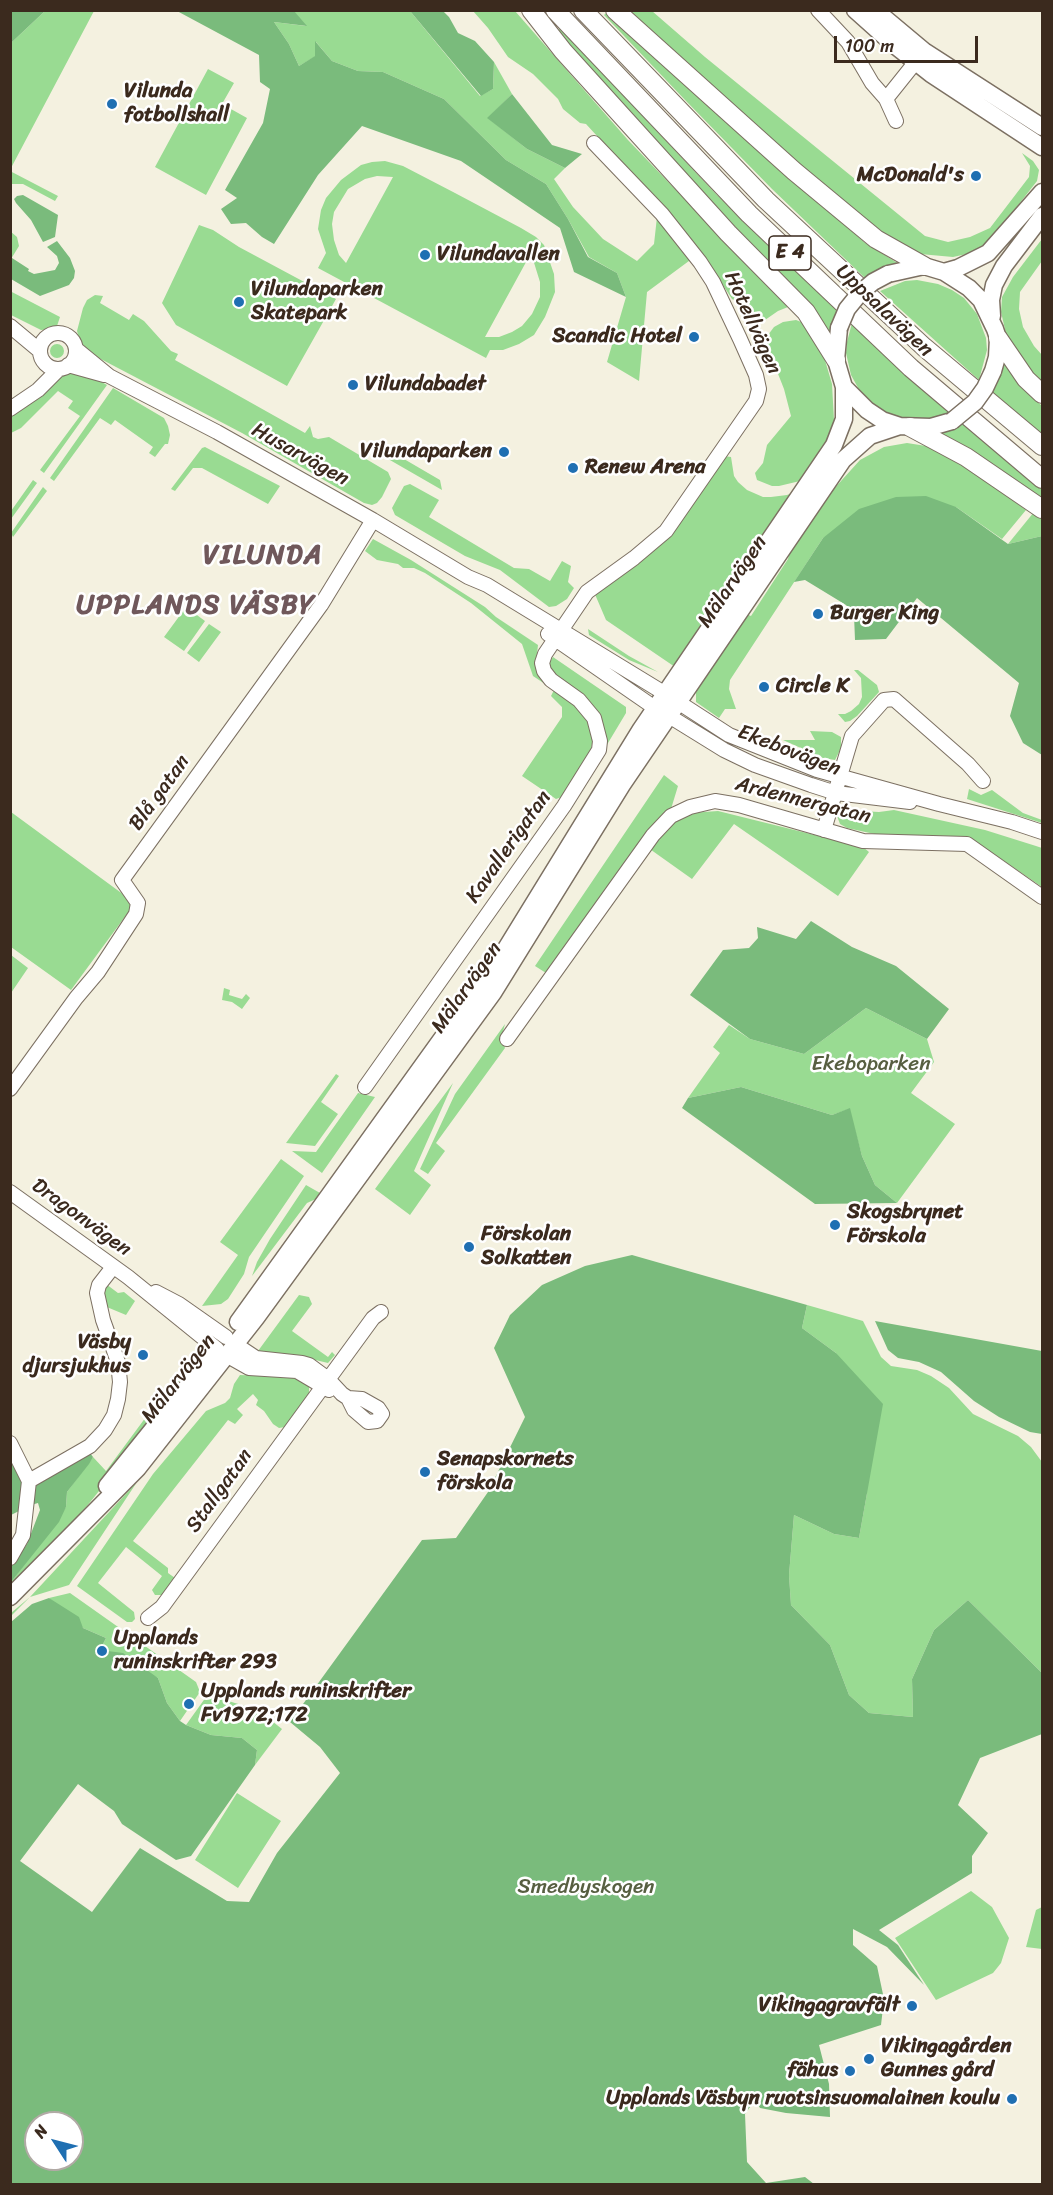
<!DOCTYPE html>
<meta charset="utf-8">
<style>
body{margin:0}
#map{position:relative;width:1053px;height:2195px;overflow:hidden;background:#f4f1e0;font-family:Sriracha,sans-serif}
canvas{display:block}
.frame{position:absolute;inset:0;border:12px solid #3b2a1e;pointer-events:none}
.north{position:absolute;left:24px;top:2111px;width:60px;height:60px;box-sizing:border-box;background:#fff;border:2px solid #b1aaa5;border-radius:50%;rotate:306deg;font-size:16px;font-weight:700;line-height:24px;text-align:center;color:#3b2a1e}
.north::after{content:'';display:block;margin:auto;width:21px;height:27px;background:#1f6fb2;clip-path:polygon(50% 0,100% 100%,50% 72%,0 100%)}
.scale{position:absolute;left:834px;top:36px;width:144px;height:27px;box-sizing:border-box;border:3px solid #3b2a1e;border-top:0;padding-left:8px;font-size:18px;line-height:21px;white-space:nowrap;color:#3b2a1e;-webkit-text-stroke:4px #fff;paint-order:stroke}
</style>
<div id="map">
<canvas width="1053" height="2195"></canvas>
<div class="frame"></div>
<div class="north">N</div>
<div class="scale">100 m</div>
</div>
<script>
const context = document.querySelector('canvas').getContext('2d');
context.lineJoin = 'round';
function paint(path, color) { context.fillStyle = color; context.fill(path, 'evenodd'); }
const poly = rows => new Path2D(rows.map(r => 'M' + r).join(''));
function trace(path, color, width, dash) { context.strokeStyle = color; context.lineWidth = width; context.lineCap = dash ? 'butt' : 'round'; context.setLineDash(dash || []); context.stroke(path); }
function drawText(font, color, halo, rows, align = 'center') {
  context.font = font + ' Sriracha,sans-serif'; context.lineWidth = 5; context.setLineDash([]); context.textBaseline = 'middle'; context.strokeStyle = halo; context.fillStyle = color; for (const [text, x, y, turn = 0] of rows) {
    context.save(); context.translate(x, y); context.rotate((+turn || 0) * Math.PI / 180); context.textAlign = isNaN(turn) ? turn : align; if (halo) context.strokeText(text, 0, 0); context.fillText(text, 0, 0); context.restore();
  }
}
paint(poly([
 [45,11,94,11,11,168,11,43],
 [293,11,410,11,480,96,493,89,494,62,512,94,488,118,527,149,565,168,554,179,573,207,603,239,637,261,654,244,657,217,693,258,647,292,639,381,607,362,626,297,617,273,589,257,568,219,546,184,506,160,444,99,383,72,358,71,332,61,316,42,316,56,299,66,289,44,274,22,306,26],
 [473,11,515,11,628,140,788,307,778,311,765,320,755,324,750,310,732,299,703,255,664,209,586,124,580,123,563,109,558,99,533,74,508,57,488,28],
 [627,11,652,11,705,57,925,236,948,242,970,237,990,228,1029,177,1030,166,1022,153,1033,161,1039,170,1037,181,991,240,976,252,953,257,920,254,891,239,797,163],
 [607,12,864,242,899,264,866,279,772,189,686,101,604,15],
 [560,28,717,195,840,313,831,339,557,33],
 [208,69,234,83,222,104,247,118,206,195,155,167],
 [385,161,403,166,455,193,521,228,536,237,544,245,554,274,555,292,545,317,534,335,519,344,503,350,490,350,486,358,318,268,326,253,318,229,321,210,326,198,341,180,361,165,372,162],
 [377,176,393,177,346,263,339,255,334,240,332,224,334,212,348,189,365,179],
 [531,253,540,282,540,297,532,314,522,326,512,332,499,337,485,337],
 [10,171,58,196,55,201,23,184,11,184],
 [199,225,213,230,239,247,336,299,287,386,176,325,162,303],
 [10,231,17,237,19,246,11,259],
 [1042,239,1042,261,1020,292,1019,309,1023,327,1034,346,1042,355,1042,386,1007,338,1001,312,1002,297,1013,277],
 [917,280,938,284,952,290,964,298,977,314,986,338,987,350,979,380,880,291,905,281],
 [10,291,60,317,57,326,52,329,41,330,11,315],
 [95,295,103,296,100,303,129,320,133,314,144,321,171,351,178,354,175,360,305,433,310,426,313,437,318,439,329,437,388,472,391,479,382,497,377,503,372,505,364,503,242,433,95,356,85,348,79,338,77,331,83,308,87,300],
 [853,319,955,410,930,420,898,419,877,409,862,395,851,375,846,353,847,342],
 [796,320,804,323,822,350,832,384,834,420,828,444,800,481,779,486,772,486,757,480,755,473,763,463,767,445,791,416,784,389,767,346,768,335,774,327,783,322],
 '50 351a7 7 0 1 1 14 0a7 7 0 1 1-14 0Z',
 [1002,359,1030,394,1042,406,1042,436,991,394],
 [72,371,89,375,107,385,44,473,40,470,80,416,68,408,73,401,58,391,21,428,11,433,11,416,23,408,63,372],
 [113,388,164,418,168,426,170,435,168,444,165,444,155,457,149,453,153,447,115,420,111,425,100,418,54,481,50,478],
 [964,421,998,452,1042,488,1042,504,937,433],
 [907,443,926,446,957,459,1026,510,1002,539,956,507,823,538,730,680,729,689,736,709,725,709,719,718,696,702,696,692,746,614,751,616,788,559,790,549,822,502,860,460,884,447],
 [380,445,440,480,442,490,376,452],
 [205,447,280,486,268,504,202,468,193,468,175,491,171,489,202,448],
 [724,456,731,457,734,476,738,482,747,490,763,497,771,497,787,495,797,491,675,667,606,620,594,592,637,565,669,537],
 [33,480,37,483,11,519,11,511],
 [410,484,439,500,429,517,514,568,529,569,550,581,562,561,571,566,568,582,574,588,567,599,556,606,549,607,500,570,465,556,395,515,392,508,404,486],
 [43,487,47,491,13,537,11,533],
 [1034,512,1042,518,1042,536,1008,544],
 [373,539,411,560,485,607,496,617,538,645,536,663,574,702,591,724,593,737,591,750,562,797,556,799,522,776,562,717,562,707,551,696,554,690,533,676,522,644,471,603,425,573,414,568,403,568,398,564,377,560,365,551],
 [186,607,205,621,184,651,164,637],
 [209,624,221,632,199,662,187,653],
 [588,629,629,656,658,672,629,660,589,635],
 [553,657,626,707,626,713,605,748,604,730,600,717,550,671,549,663],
 [854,670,858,670,877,685,879,692,857,716,850,721,845,722,838,714,845,714,851,711,859,704,862,697,861,678],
 [810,731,832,732,841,737,841,748,835,760,823,758,783,740,815,740],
 [664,775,678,786,671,809,654,824,546,973,535,966],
 [969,789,981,795,992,790,1023,813,1042,820,1042,823,967,799],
 [843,810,879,812,894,810,985,830,1036,846,1042,848,1042,887,972,839,951,836,879,835,847,828,840,824,837,816],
 [718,811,863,847,869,852,838,896,734,824,692,879,647,847,667,825,690,813],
 [11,812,135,903,71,990,11,947],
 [11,955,28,968,11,993],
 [224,988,230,990,229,995,242,999,246,994,250,998,242,1009,232,1002,222,1000],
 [866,1008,927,1039,934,1062,911,1093,955,1124,897,1203,875,1185,862,1156,849,1109,832,1115,741,1087,688,1098,720,1053,713,1047,729,1025,750,1039,804,1054],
 [505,1024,501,1039,505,1048,436,1143,445,1151,428,1174,420,1169,455,1094],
 [336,1074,339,1076,321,1102,338,1114,315,1146,286,1143],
 [453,1083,414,1171,431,1185,410,1215,375,1189],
 [358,1093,375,1097,322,1173,292,1151,316,1152],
 [281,1159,304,1176,249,1257,244,1274,228,1299,221,1304,202,1306,238,1255,220,1242],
 [306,1185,320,1193,316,1199,307,1203,252,1276,257,1262,270,1239],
 [106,1284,118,1293,124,1292,135,1301,126,1315,102,1305,102,1291],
 [299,1295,309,1297,312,1304,292,1331,328,1357,332,1352,335,1355,328,1363,307,1358,264,1354,258,1351],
 [807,1305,863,1321,881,1357,891,1366,917,1370,931,1376,949,1388,973,1414,1018,1436,1031,1447,1042,1462,1042,1673,968,1600,934,1630,912,1679,913,1717,869,1713,849,1695,830,1645,791,1605,789,1575,794,1515,834,1534,859,1538,867,1493,836,1353,802,1328],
 [197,1348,193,1363,195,1371,87,1506,11,1589,11,1582,66,1507,67,1492,93,1457,106,1471],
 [240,1375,289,1377,302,1380,309,1385,309,1395,285,1427,279,1428,273,1424,264,1411,256,1405,258,1400,253,1394,237,1409,243,1415,235,1424,228,1420,133,1541,168,1568,168,1573,175,1578,164,1595,155,1595,152,1590,162,1576,126,1547,98,1583,134,1612,135,1619,132,1622,127,1622,77,1586,153,1474,206,1411,225,1403,230,1398,234,1384],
 [137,1482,69,1585,30,1597,11,1616,11,1613,30,1597],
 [70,1593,196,1682,200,1692,180,1721,167,1703,158,1678,100,1650,106,1638,83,1628,49,1598],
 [212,1696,258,1710,282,1729,255,1765,257,1750,242,1738,211,1735,186,1725,206,1697],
 [237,1793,281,1821,238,1888,195,1860],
 [971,1891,992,1907,1009,1938,1001,1963,993,1973,936,2000,895,1938],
 [1042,1907,1042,1949,1026,1947,1036,1910]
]), '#99db92');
paint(poly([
 [11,10,45,10,45,11,11,43],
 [177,11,294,11,307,26,274,22,289,44,299,66,315,56,315,41,332,61,358,71,383,72,444,99,506,160,546,184,568,219,588,257,617,273,626,297,574,272,560,228,461,161,362,126,318,175,274,244,262,237,246,223,231,224,221,209,237,198,225,190,263,123,270,89,260,82,259,55],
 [410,11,443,11,449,17,458,33,475,41,494,62,493,89,481,96],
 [512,94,552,145,582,154,565,168,527,149,487,118],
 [23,195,58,215,55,237,43,242,31,220,16,203,14,199,17,196],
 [57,241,70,258,75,271,74,278,69,285,40,296,11,279,12,258,29,269,28,271,34,274,55,270,59,263,57,256,47,247],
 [926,496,956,507,1008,544,1042,536,1042,755,1023,743,1010,716,1019,683,917,598,886,639,855,640,854,615,846,605,805,580,794,582,823,538,859,509,896,497],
 [811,921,852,947,896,966,949,1009,927,1039,866,1008,804,1054,750,1039,690,995,723,950,749,948,758,938,757,927,796,939],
 [741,1087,832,1115,850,1108,862,1156,875,1185,897,1203,815,1204,682,1108,688,1098],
 [632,1255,807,1305,802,1328,836,1353,883,1404,859,1538,834,1534,794,1515,789,1575,791,1605,830,1645,849,1695,869,1713,913,1717,912,1679,934,1630,968,1600,1042,1673,1042,1734,980,1758,958,1805,988,1833,972,1856,972,1873,879,1930,898,1945,924,1985,887,1947,853,1929,853,1945,877,1966,884,1999,881,2025,819,2045,829,2084,830,2117,786,2113,760,2108,755,2100,745,2114,747,2162,766,2183,805,2177,814,2184,11,2184,11,1622,32,1604,49,1598,79,1617,83,1628,106,1638,100,1650,123,1653,158,1678,167,1703,180,1721,186,1725,211,1735,242,1738,257,1750,255,1765,191,1856,176,1860,122,1824,114,1811,78,1784,20,1861,92,1912,140,1848,227,1901,249,1902,277,1853,340,1773,320,1747,290,1722,422,1540,456,1538,488,1492,525,1417,494,1348,510,1315,542,1285,585,1266],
 [36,2123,72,2123,72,2159,36,2159],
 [875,1321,1042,1351,1042,1434,1030,1432,999,1417,974,1401,941,1372,919,1362,898,1358,888,1350],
 [10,1450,22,1478,21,1482,26,1486,23,1509,11,1515],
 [90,1453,93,1457,89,1464,67,1492,66,1507,59,1522,11,1582,11,1567,27,1544,40,1510,38,1503,31,1505,32,1489,43,1480]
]), '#7abb7c');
const minor = poly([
 [818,10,848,42,872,83,886,99,896,121],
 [886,99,922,54],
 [10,326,40,351],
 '40 351a18 18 0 1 1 36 0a18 18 0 1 1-36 0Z',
 [76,349,109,376,217,432,373,520,468,577,487,585,664,693],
 [68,365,104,375],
 [10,409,38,390,59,369],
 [548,634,655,708],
 [678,702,729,735,817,770,939,804,1012,822,1042,832],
 [669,716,724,750,755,765,811,785,836,793,910,802],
 [824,830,852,736,884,700,894,699,968,764,983,781],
 [507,1039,653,835,671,816,690,807,715,801,739,805,863,841,967,844,1042,897],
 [365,1087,564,806,599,750,600,741,594,718,579,700,551,680,544,671,542,663,545,654,587,592,634,558,666,531,756,401,759,389,756,375,740,339,713,282,700,262,662,214,594,143],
 [10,1089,76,998,98,972,136,914,138,903,122,880,321,605,373,520],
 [10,1192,128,1277,217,1349],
 [156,1292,179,1304,226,1337],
 [235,1344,256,1358,302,1363,309,1365,328,1379,342,1394,348,1398,362,1399,378,1408,382,1414,377,1421,368,1422,354,1410,348,1398],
 [226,1355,249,1368,297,1371,329,1390],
 [10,1443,29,1481,23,1535,10,1558],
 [29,1481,90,1446,105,1430,114,1415,118,1399,120,1382,118,1362,103,1320,97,1293,99,1285,113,1267],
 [148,1618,162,1607,373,1318,381,1312]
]);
const major = poly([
 [855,10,893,44,931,74,1042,147],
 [875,10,924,51,1042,127],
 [944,272,958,268,988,253,1042,192],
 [888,274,924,266,944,272,969,288,981,300,995,329,998,338,997,357,993,371],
 [992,316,991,300,994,285,1004,266,1042,216],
 [839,328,836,360,844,387,867,410,882,420,900,426,931,427,952,421],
 [238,1322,502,955,641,729,834,445,844,419,844,387],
 [107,1486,215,1352],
 [10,1597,138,1468,256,1318,493,993,622,785,843,460,870,436,900,426]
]);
const highway = poly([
 [531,10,563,51,728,233,806,312,836,360],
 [555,10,749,214,911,368,1042,479],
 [583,10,766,200,924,347,1042,446],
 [615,10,794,171,876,239,924,266],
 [998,338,1026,379,1042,394],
 [910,427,966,457,1042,509]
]);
trace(minor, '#7c7062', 16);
trace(major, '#7c7062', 19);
trace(highway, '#7c7062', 20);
trace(minor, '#fff', 14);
trace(major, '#fff', 16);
trace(highway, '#fff', 18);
const majorBridge = poly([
 [839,328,847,309,860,293,873,282,888,274],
 [952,421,975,402,985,388,993,371]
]);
trace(majorBridge, '#7c7062', 19, []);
trace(majorBridge, '#fff', 16);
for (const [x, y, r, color] of [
 [112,104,6,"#1f6fb2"],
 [976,176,6,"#1f6fb2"],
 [425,255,6,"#1f6fb2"],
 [239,302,6,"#1f6fb2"],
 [694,337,6,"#1f6fb2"],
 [353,385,6,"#1f6fb2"],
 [504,452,6,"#1f6fb2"],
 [573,468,6,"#1f6fb2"],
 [818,614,6,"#1f6fb2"],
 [764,687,6,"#1f6fb2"],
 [835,1225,6,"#1f6fb2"],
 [469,1247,6,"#1f6fb2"],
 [143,1355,6,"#1f6fb2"],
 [425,1472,6,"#1f6fb2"],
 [102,1651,6,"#1f6fb2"],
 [189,1704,6,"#1f6fb2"],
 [912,2006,6,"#1f6fb2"],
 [869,2059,6,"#1f6fb2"],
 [850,2071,6,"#1f6fb2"],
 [1012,2099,6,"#1f6fb2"]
]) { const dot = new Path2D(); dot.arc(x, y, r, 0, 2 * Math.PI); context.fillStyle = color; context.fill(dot); trace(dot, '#fff', 2); }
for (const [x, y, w] of [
 [790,253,42]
]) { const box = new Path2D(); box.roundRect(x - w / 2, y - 17, w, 34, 4.5); context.fillStyle = '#fff'; context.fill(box); trace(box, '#3b2a1e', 1.5); }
drawText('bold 20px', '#3b2a1e', null, [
 ["E 4",790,253]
]);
drawText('bold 21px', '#3b2a1e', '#fff', [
 ["Vilunda",124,92],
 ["fotbollshall",124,116],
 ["McDonald's",964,176,"right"],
 ["Vilundavallen",437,255],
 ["Vilundaparken",251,290],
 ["Skatepark",251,314],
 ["Scandic Hotel",682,337,"right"],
 ["Vilundabadet",365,385],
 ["Vilundaparken",492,452,"right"],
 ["Renew Arena",585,468],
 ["Burger King",830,614],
 ["Circle K",776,687],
 ["Skogsbrynet",847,1213],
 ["Förskola",847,1237],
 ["Förskolan",481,1235],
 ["Solkatten",481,1259],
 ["Väsby",131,1343,"right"],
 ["djursjukhus",131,1367,"right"],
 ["Senapskornets",437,1460],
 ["förskola",437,1484],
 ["Upplands",114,1639],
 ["runinskrifter 293",114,1663],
 ["Upplands runinskrifter",201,1692],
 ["Fv1972;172",201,1716],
 ["Vikingagravfält",900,2006,"right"],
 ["Vikingagården",881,2047],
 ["Gunnes gård",881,2071],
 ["fähus",838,2071,"right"],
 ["Upplands Väsbyn ruotsinsuomalainen koulu",1000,2099,"right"]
], 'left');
drawText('21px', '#3b2a1e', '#fff', [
 ["Uppsalavägen",884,311,43],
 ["Hotellvägen",752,323,66],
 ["Husarvägen",300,455,29],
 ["Mälarvägen",733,582,-56],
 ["Ekebovägen",789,751,21],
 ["Blå gatan",160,793,-54],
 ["Ardennergatan",803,801,14],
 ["Kavallerigatan",509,847,-55],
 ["Mälarvägen",467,988,-55],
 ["Dragonvägen",81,1218,36],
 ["Mälarvägen",179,1379,-52],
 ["Stallgatan",220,1491,-54]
]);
drawText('21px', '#575f41', '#fff', [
 ["Ekeboparken",871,1065],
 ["Smedbyskogen",586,1888]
]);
context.letterSpacing = '1.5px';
drawText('bold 27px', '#70585b', '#fff', [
 ["VILUNDA",263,556],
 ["UPPLANDS VÄSBY",196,606]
]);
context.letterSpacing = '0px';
</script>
